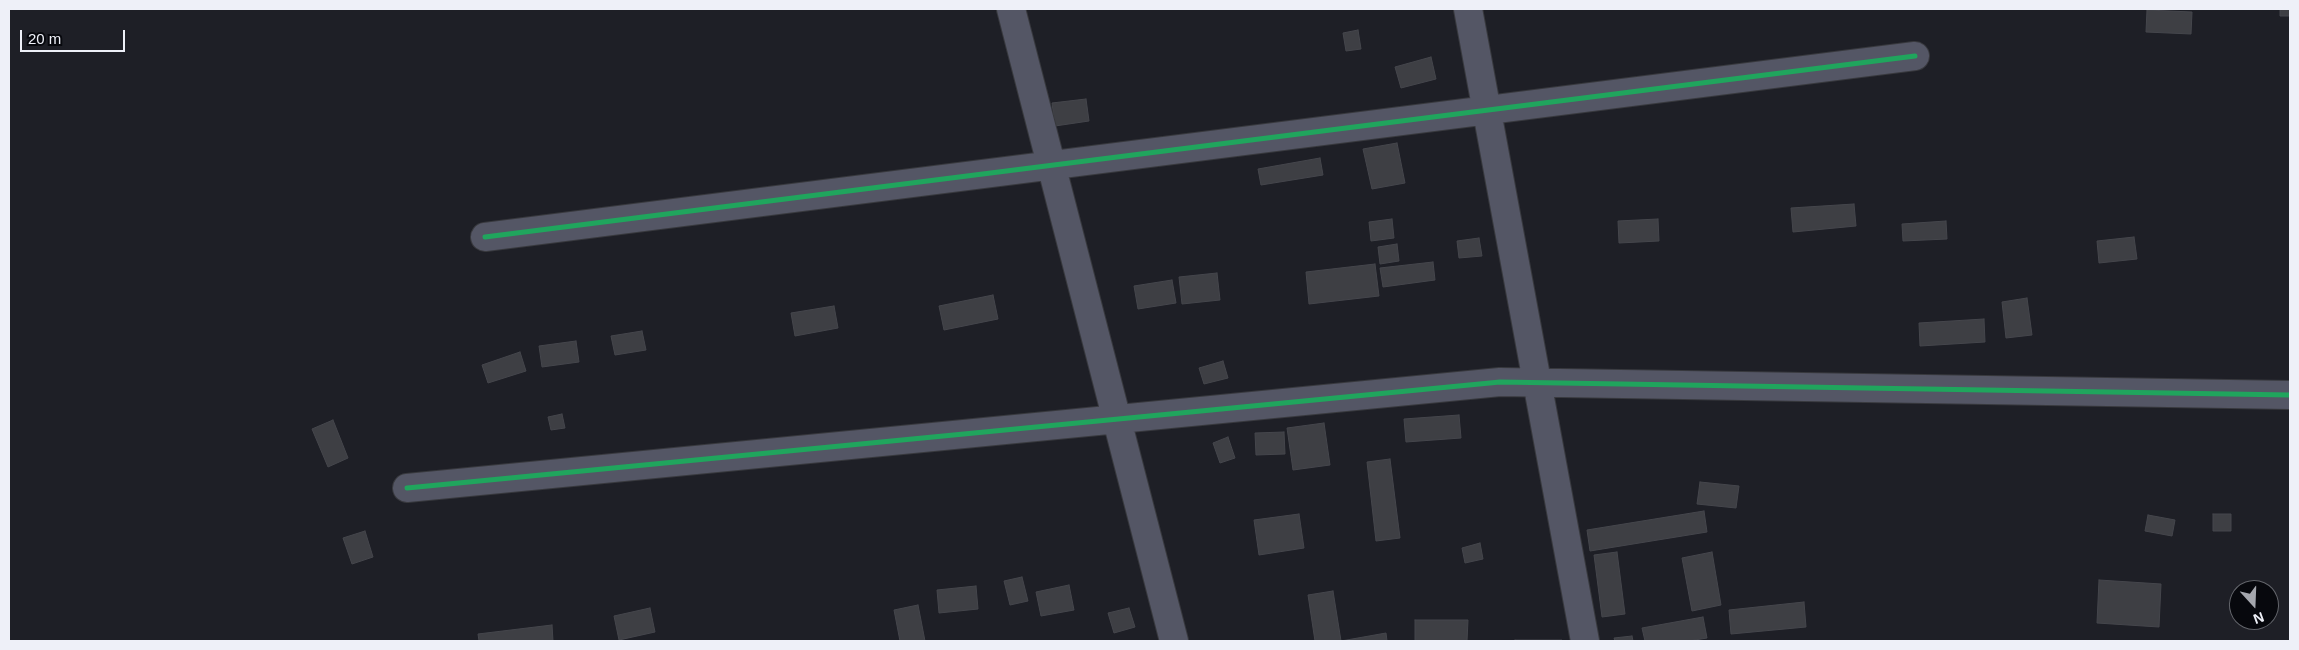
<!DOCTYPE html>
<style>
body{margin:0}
#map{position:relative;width:2299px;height:650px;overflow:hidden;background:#1e1f26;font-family:Helvetica,sans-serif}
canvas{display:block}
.frame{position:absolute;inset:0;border:10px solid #eef0f8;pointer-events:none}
.north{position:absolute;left:2229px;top:580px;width:50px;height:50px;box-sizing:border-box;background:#07080d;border:1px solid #63656b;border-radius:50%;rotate:160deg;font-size:14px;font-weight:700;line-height:20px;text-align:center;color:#eef0f8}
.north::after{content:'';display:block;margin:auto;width:18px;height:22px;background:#a5a7ae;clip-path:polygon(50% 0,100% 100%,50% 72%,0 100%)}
.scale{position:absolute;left:20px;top:30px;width:105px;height:22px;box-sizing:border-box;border:2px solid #eef0f8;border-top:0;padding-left:6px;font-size:15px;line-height:18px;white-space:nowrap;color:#eef0f8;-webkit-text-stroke:4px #07080d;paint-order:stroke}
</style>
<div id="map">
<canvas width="2299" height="650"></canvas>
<div class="frame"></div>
<div class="north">N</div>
<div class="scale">20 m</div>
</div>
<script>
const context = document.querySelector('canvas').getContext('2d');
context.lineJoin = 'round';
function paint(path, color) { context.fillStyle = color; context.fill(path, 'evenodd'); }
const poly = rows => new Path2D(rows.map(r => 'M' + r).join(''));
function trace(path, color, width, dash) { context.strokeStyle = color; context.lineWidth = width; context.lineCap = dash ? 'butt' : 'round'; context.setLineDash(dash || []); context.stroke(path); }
const building = poly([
 [2280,9,2290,9,2290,16,2280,16,2280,9],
 [2147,10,2192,12,2191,34,2146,32,2147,10],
 [1358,30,1361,49,1346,51,1343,33,1358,30],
 [1431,57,1436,79,1401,88,1395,67,1431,57],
 [1086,99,1089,121,1055,126,1052,103,1086,99],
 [1397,143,1405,183,1372,189,1363,149,1397,143],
 [1320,158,1323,175,1261,185,1258,169,1320,158],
 [1854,204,1856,226,1793,232,1791,208,1854,204],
 [1392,219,1394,238,1371,241,1369,222,1392,219],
 [1658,219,1659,241,1619,243,1618,221,1658,219],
 [1946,221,1947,239,1903,241,1902,224,1946,221],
 [2134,237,2137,259,2099,263,2097,241,2134,237],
 [1479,238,1482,256,1459,258,1457,241,1479,238],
 [1397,244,1399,261,1380,264,1378,247,1397,244],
 [1433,262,1435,280,1383,287,1380,268,1433,262],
 [1375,264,1379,296,1309,304,1306,272,1375,264],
 [1217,273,1220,300,1182,304,1179,277,1217,273],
 [1172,280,1176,303,1138,309,1134,286,1172,280],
 [993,295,998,319,944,330,939,306,993,295],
 [2027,298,2032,335,2006,338,2002,302,2027,298],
 [834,306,838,328,795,336,791,313,834,306],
 [1984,319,1985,342,1920,346,1919,323,1984,319],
 [642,331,646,350,615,355,611,336,642,331],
 [576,341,579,362,542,367,539,346,576,341],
 [520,352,526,371,488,383,482,365,520,352],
 [1223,361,1228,378,1204,384,1199,368,1223,361],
 [562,414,565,428,551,430,548,417,562,414],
 [1459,415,1461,438,1406,442,1404,419,1459,415],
 [333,420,348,458,328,467,312,429,333,420],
 [1324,423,1330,465,1293,470,1287,428,1324,423],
 [1284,432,1285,454,1256,455,1255,433,1284,432],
 [1228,437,1235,458,1220,463,1213,443,1228,437],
 [1390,459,1400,538,1376,541,1367,462,1390,459],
 [1700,482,1739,486,1736,508,1697,504,1700,482],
 [1704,511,1707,532,1590,551,1587,530,1704,511],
 [1299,514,1304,548,1259,555,1254,520,1299,514],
 [2213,514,2231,514,2231,531,2213,531,2213,514],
 [2148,515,2175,520,2172,536,2145,531,2148,515],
 [365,531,373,557,352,564,343,538,365,531],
 [1480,543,1483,559,1465,563,1462,548,1480,543],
 [1617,552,1625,614,1602,617,1594,555,1617,552],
 [1712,552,1721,605,1692,611,1682,558,1712,552],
 [1022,577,1028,601,1010,605,1004,581,1022,577],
 [2099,580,2161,584,2159,627,2097,623,2099,580],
 [1069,585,1074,610,1041,616,1036,592,1069,585],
 [976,586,978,609,939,613,937,590,976,586],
 [1333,591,1341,641,1386,633,1387,641,1315,641,1308,595,1333,591],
 [1804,602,1806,627,1731,634,1729,610,1804,602],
 [918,605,925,641,900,641,894,610,918,605],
 [650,608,655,632,619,640,614,616,650,608],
 [1129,608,1135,627,1114,633,1108,613,1129,608],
 [1703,617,1707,638,1689,641,1645,641,1642,628,1703,617],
 [1415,620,1468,620,1467,641,1415,641,1415,620],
 [552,625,553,641,479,641,478,634,552,625],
 [1632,636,1633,641,1615,641,1614,638,1632,636],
 [1515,640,1562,640,1562,641,1515,641,1515,640]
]);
paint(building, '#3e3f44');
trace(building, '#45464c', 1);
const minor = poly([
 [1011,9,1174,641],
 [1468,9,1585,641],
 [485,237,1915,56],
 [407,488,1500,382,2290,395]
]);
trace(minor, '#38393e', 30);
trace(minor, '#545665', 28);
trace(poly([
 [485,237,1915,56],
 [407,488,1500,382,2290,395]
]), '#20a55d', 5);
</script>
